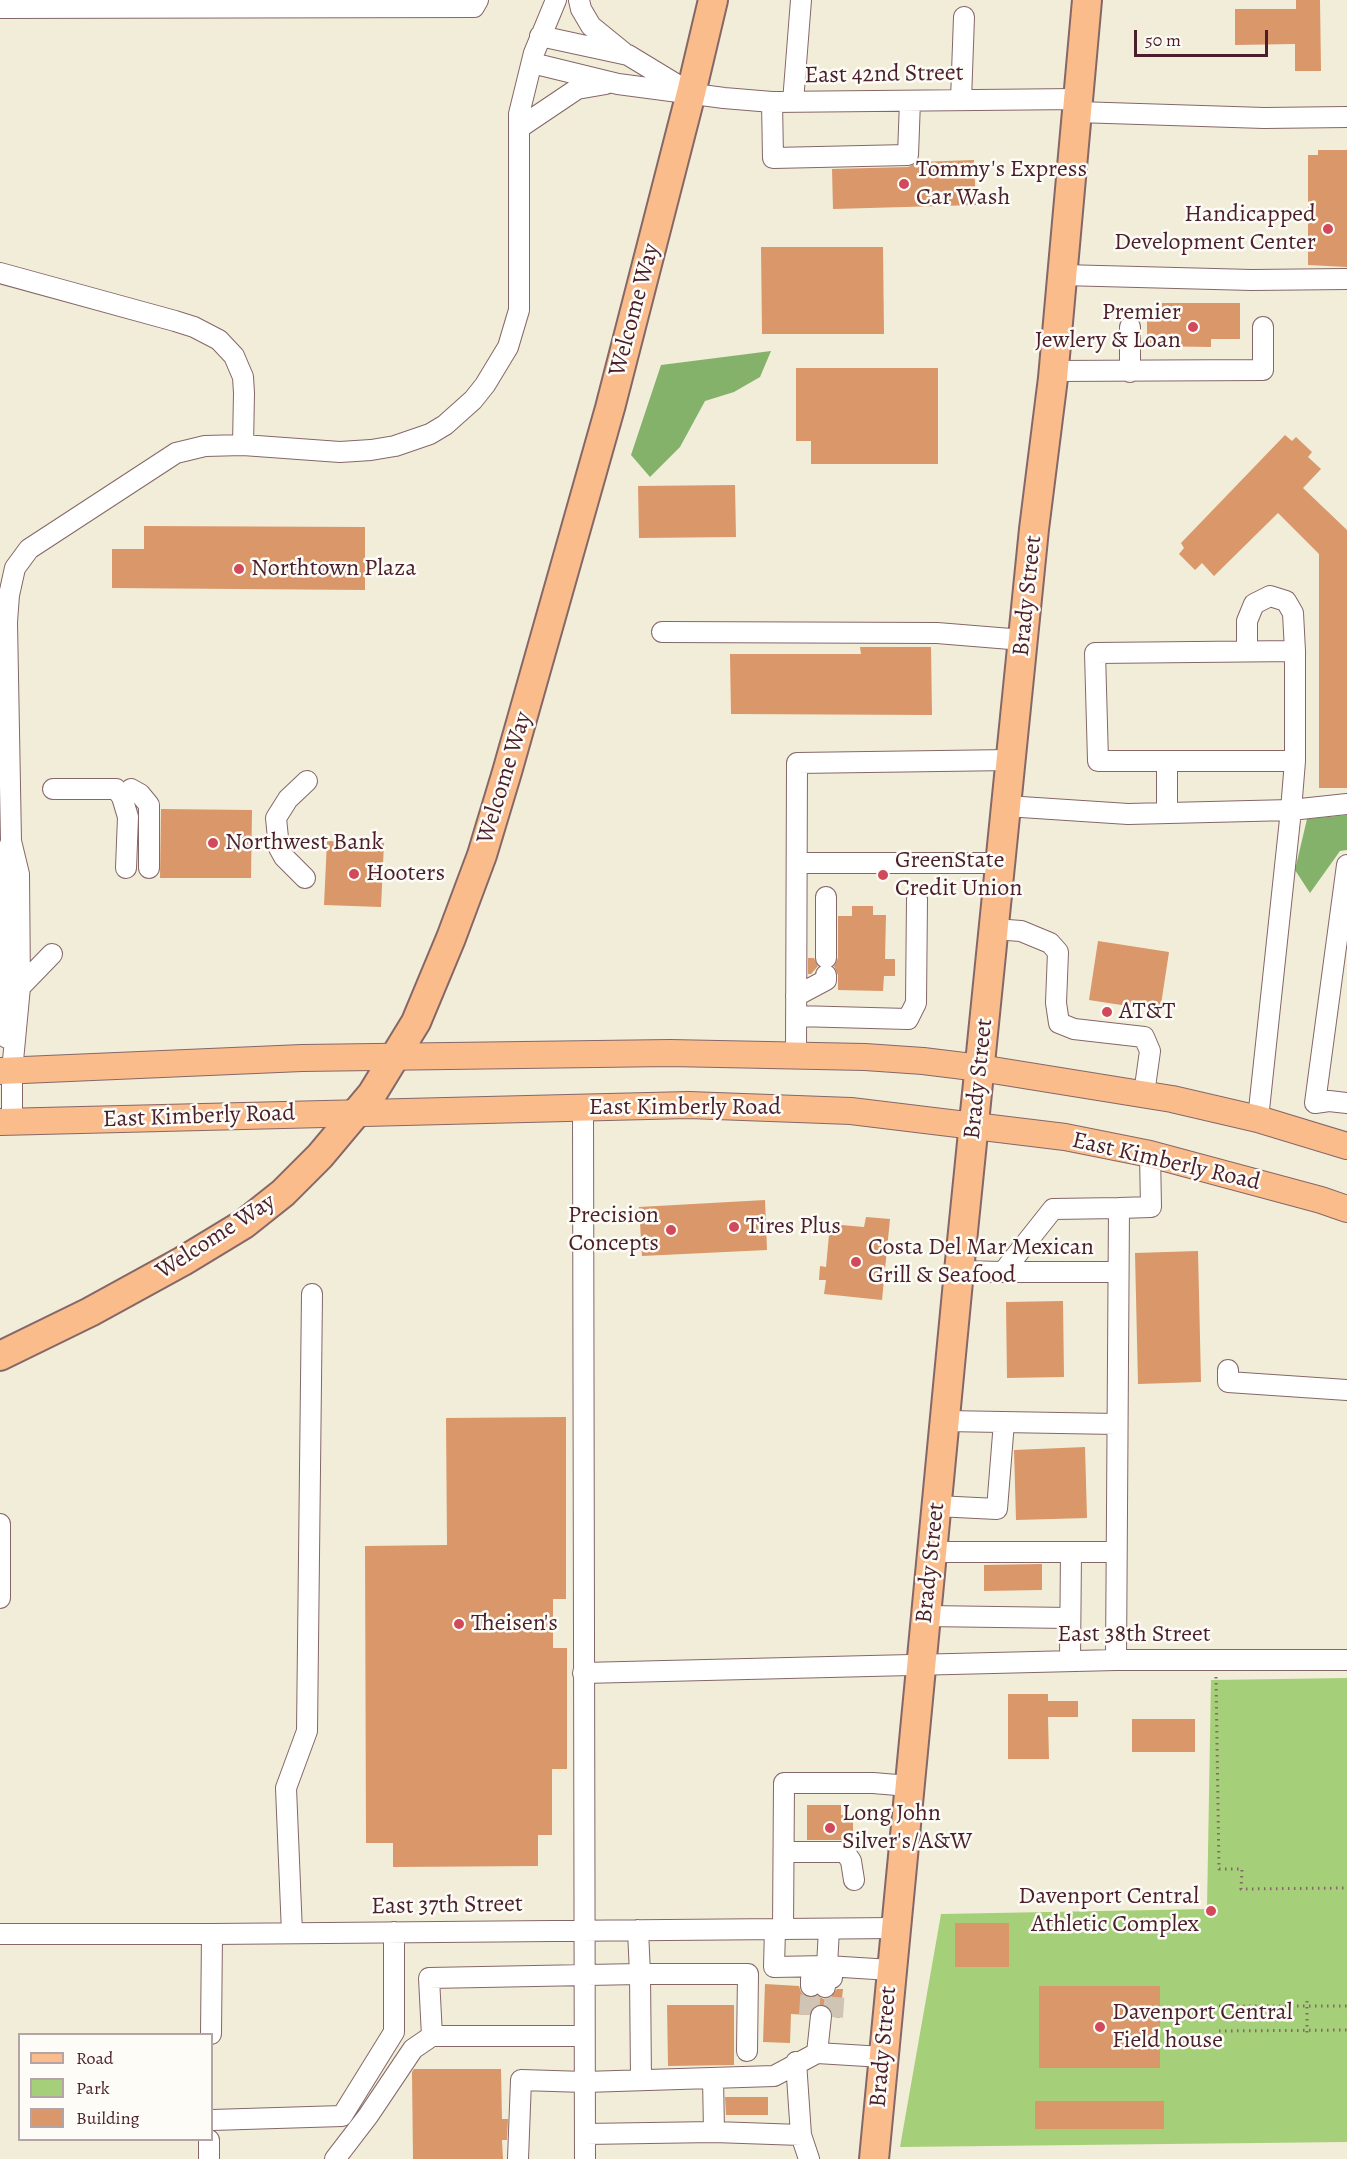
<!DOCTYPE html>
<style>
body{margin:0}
#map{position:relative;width:1347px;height:2159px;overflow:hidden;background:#f2edd8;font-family:Alegreya,serif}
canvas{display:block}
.legend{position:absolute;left:18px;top:2033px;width:195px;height:108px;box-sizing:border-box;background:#fdfcf7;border:2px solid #b5a4a5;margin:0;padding:8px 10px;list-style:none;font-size:18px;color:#4a1f2b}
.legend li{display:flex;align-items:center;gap:12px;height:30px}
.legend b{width:30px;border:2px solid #b5a4a5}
.scale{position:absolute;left:1134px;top:30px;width:134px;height:27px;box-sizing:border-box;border:3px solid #4a1f2b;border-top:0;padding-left:8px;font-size:18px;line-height:21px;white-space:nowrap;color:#4a1f2b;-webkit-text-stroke:4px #fdfcf7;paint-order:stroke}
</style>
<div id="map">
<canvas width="1347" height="2159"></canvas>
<ul class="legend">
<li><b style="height:8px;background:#fabc8b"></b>Road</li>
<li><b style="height:16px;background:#a6cf7a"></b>Park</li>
<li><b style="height:16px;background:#d9976a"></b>Building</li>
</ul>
<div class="scale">50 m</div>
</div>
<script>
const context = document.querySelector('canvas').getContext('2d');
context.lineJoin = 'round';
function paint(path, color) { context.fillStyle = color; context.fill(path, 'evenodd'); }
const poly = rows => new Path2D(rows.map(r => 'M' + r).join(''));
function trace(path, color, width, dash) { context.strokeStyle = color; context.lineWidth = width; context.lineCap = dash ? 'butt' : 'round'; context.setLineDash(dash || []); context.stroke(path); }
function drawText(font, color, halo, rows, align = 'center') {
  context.font = font + ' Alegreya,serif'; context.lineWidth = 5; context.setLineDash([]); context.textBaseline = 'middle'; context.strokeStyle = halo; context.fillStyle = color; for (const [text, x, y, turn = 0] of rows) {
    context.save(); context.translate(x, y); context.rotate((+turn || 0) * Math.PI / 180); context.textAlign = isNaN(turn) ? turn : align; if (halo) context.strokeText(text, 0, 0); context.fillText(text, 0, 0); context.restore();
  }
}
paint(poly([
 [1347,1678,1347,2142,900,2147,941,1914,1207,1909,1211,1680]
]), '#a6cf7a');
paint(poly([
 [771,351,760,377,734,392,705,401,680,447,650,477,631,455,661,365],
 [1347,815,1347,850,1340,851,1310,893,1295,870,1307,819]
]), '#84b26a');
paint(poly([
 [1296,0,1320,0,1321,71,1295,71,1295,44,1235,45,1235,9,1296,9],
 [1318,150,1347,150,1347,267,1308,265,1308,155,1318,155],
 [974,160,976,205,833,209,832,169,908,167,918,162],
 [761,247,883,247,884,334,762,334],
 [1162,303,1240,303,1240,339,1211,339,1211,347,1147,346,1147,315,1162,315],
 [796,368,938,368,938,464,811,464,811,441,796,441],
 [1285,435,1292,441,1296,437,1312,452,1308,457,1321,469,1303,488,1347,530,1347,788,1319,788,1319,554,1278,513,1214,576,1202,563,1195,570,1179,554,1184,548,1181,543],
 [735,485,736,537,639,538,638,486],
 [144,526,365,527,365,590,112,588,112,549,144,549],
 [860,647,931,647,932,715,731,714,730,654,861,654],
 [161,809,252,810,251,878,160,878],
 [327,841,384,843,381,907,324,905],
 [852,906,873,906,873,915,886,915,885,959,895,959,895,976,884,976,883,991,838,990,838,975,834,966,838,958,838,916,852,916],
 [1098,941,1169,952,1160,1011,1089,1000],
 [808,958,814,958,818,966,811,974,808,974],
 [765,1200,767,1250,642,1256,639,1207],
 [866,1217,890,1219,882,1300,824,1294,826,1280,819,1280,820,1266,826,1267,830,1224,864,1227],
 [1198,1251,1201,1382,1138,1384,1135,1253],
 [1063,1301,1064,1377,1007,1378,1006,1302],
 [566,1417,566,1599,553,1599,553,1648,567,1648,567,1769,552,1769,552,1835,538,1835,538,1866,393,1867,393,1843,366,1843,365,1546,447,1545,446,1418],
 [1085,1447,1087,1518,1016,1520,1014,1450],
 [1042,1564,1042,1590,984,1591,984,1565],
 [1008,1694,1048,1694,1048,1701,1078,1701,1078,1717,1048,1717,1049,1759,1008,1759],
 [1132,1719,1195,1719,1195,1752,1132,1752],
 [807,1805,841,1805,841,1815,850,1815,850,1821,853,1821,853,1844,842,1840,807,1840],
 [955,1923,1009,1923,1009,1967,955,1967],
 [765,1984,799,1986,801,1992,806,1997,812,1998,817,1996,824,1999,830,1998,837,1989,843,1989,840,2018,833,2017,832,2011,828,2006,817,2005,812,2008,809,2015,791,2014,790,2043,763,2042],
 [1039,1986,1160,1986,1160,2068,1039,2068],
 [667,2005,734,2005,734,2065,668,2066],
 [414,2069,501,2069,502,2119,508,2119,507,2140,502,2140,503,2159,413,2159,412,2072],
 [725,2097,768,2097,768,2115,726,2115],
 [1035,2101,1164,2101,1164,2129,1035,2129]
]), '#d9976a');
trace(poly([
 [809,2015,811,1986],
 [833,2017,835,1988]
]), '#d0c4b5', 20, [20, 10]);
const minor = poly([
 [579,0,581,9,591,26,623,52],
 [0,8,474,7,478,0],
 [540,36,628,55,684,89],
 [532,63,618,84,724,98,772,102,1078,99],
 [961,100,964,17],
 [772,102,773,158,908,155,910,101],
 [793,102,801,0],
 [1077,112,1264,118,1347,117],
 [519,128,577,89,606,84],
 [0,273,175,321,194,327,219,340,234,356,243,377,244,393,243,445],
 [1062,275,1252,280,1347,279],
 [1053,371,1263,370,1263,327],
 [1130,372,1130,327],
 [662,632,937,633,1023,640],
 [1247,651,1247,621,1254,604,1270,596,1286,601,1293,613,1295,651],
 [1167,761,1167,813],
 [1295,761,1098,761,1095,653,1295,651,1295,761,1291,810,1347,804],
 [53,789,116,789,122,797,128,817,126,868],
 [131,789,140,794,149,805,149,868],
 [1006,806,1128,814,1291,810,1258,1119],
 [797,863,1001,863],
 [1347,865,1315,1103,1329,1101,1347,1103],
 [305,878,284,857,279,848,276,818,288,799,307,781],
 [994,929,1021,931,1050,943,1058,952,1056,1003,1059,1023,1074,1029,1144,1037,1150,1051,1144,1094],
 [826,958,826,897],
 [20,987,52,954],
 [796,996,826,980,826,975],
 [796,1016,908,1019,916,1003,917,899],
 [7,1038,1,996,2,875,10,844],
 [796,1054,797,763,1011,760],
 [583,1108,585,2159],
 [12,1122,12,1071,20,987,19,874,11,841,7,622,9,595,15,568,29,549,176,453,205,446,243,445,340,452,371,450,395,446,430,434,445,425,473,400,485,385,508,347,519,310,519,114,534,53,556,0],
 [959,1271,1003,1272],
 [1117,1272,1003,1272,1053,1209,1119,1208],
 [1228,1370,1228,1382,1347,1390],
 [945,1421,1117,1424],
 [936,1506,997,1509,1004,1422],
 [0,1524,0,1598],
 [932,1552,1116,1552],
 [925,1616,1070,1618],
 [1116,1660,1119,1208,1151,1207,1150,1154],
 [1070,1661,1071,1552],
 [583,1673,1116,1660,1347,1660],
 [784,1852,842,1852,847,1855,851,1861,854,1880],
 [775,1929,774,1967,827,1966,829,1929],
 [783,1929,784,1783,873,1783,909,1786],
 [638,1930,640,1974,748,1974,747,2051],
 [292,1933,286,1788,307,1731,312,1294],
 [0,1934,212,1934,895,1928],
 [811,1986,811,1979,826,1972,832,1978],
 [825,1987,827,1966,891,1970],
 [821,2016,817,2053,883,2057],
 [211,2034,212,1934],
 [584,2036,432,2036,429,1978,640,1974,641,2080],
 [796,2062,801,2135],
 [713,2078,714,2132],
 [212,2120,342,2116,394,2032,394,1932],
 [585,2134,714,2132,801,2135,809,2159],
 [209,2159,209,2140],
 [335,2159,368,2116,413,2049,432,2036],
 [518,2159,521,2080,585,2082,774,2076,817,2053]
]);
const major = poly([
 [0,1071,302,1058,670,1053,865,1057,923,1061,980,1068,1172,1099,1258,1119,1347,1146],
 [0,1122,689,1105,851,1111,1065,1137,1150,1154,1321,1200,1347,1209]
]);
const highway = poly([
 [0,1356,90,1312,183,1261,244,1224,283,1193,320,1156,372,1094,416,1022,451,938,482,855,507,772,610,408,691,93,713,0],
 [874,2159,959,1271,1034,529,1053,378,1087,0]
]);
trace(minor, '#856768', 22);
trace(major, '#856768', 28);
trace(highway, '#856768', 32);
trace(poly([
 [1216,1677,1219,1869,1242,1869,1241,1889,1347,1888],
 [1307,2001,1307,2037],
 [1219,2006,1347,2006],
 [1219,2031,1347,2030]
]), '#856768', 3, [1.5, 4.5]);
trace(minor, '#fff', 20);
trace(major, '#fabc8b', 26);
trace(highway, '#fabc8b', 28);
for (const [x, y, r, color] of [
 [904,184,6,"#d1495b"],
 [1328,229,6,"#d1495b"],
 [1193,327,6,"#d1495b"],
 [239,569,6,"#d1495b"],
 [213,843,6,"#d1495b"],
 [354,874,6,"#d1495b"],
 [883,875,6,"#d1495b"],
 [1107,1012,6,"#d1495b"],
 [734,1227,6,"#d1495b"],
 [671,1230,6,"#d1495b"],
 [856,1262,6,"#d1495b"],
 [459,1624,6,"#d1495b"],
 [830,1828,6,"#d1495b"],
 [1211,1911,6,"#d1495b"],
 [1100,2027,6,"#d1495b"]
]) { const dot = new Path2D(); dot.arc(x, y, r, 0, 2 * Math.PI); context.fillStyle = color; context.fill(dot); trace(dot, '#fdfcf7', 2); }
drawText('24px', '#4a1f2b', '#fdfcf7', [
 ["East 42nd Street",884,75,-1],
 ["Welcome Way",635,310,-75],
 ["Brady Street",1028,596,-84],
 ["Welcome Way",505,778,-73],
 ["Brady Street",979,1079,-84],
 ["East Kimberly Road",685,1108],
 ["East Kimberly Road",199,1117,-2],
 ["East Kimberly Road",1166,1162,13],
 ["Welcome Way",216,1237,-33],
 ["Brady Street",931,1563,-84],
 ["East 38th Street",1134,1635],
 ["East 37th Street",447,1906,-1],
 ["Brady Street",884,2047,-85]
]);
drawText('24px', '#4a1f2b', '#fdfcf7', [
 ["Tommy's Express",916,170],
 ["Car Wash",916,198],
 ["Handicapped",1316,215,"right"],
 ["Development Center",1316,243,"right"],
 ["Premier",1181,313,"right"],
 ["Jewlery & Loan",1181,341,"right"],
 ["Northtown Plaza",251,569],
 ["Northwest Bank",225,843],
 ["GreenState",895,861],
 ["Credit Union",895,889],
 ["Hooters",366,874],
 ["AT&T",1119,1012],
 ["Precision",659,1216,"right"],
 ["Concepts",659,1244,"right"],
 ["Tires Plus",746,1227],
 ["Costa Del Mar Mexican",868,1248],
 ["Grill & Seafood",868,1276],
 ["Theisen's",471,1624],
 ["Long John",842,1814],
 ["Silver's/A&W",842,1842],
 ["Davenport Central",1199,1897,"right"],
 ["Athletic Complex",1199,1925,"right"],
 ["Davenport Central",1112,2013],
 ["Field house",1112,2041]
], 'left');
</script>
